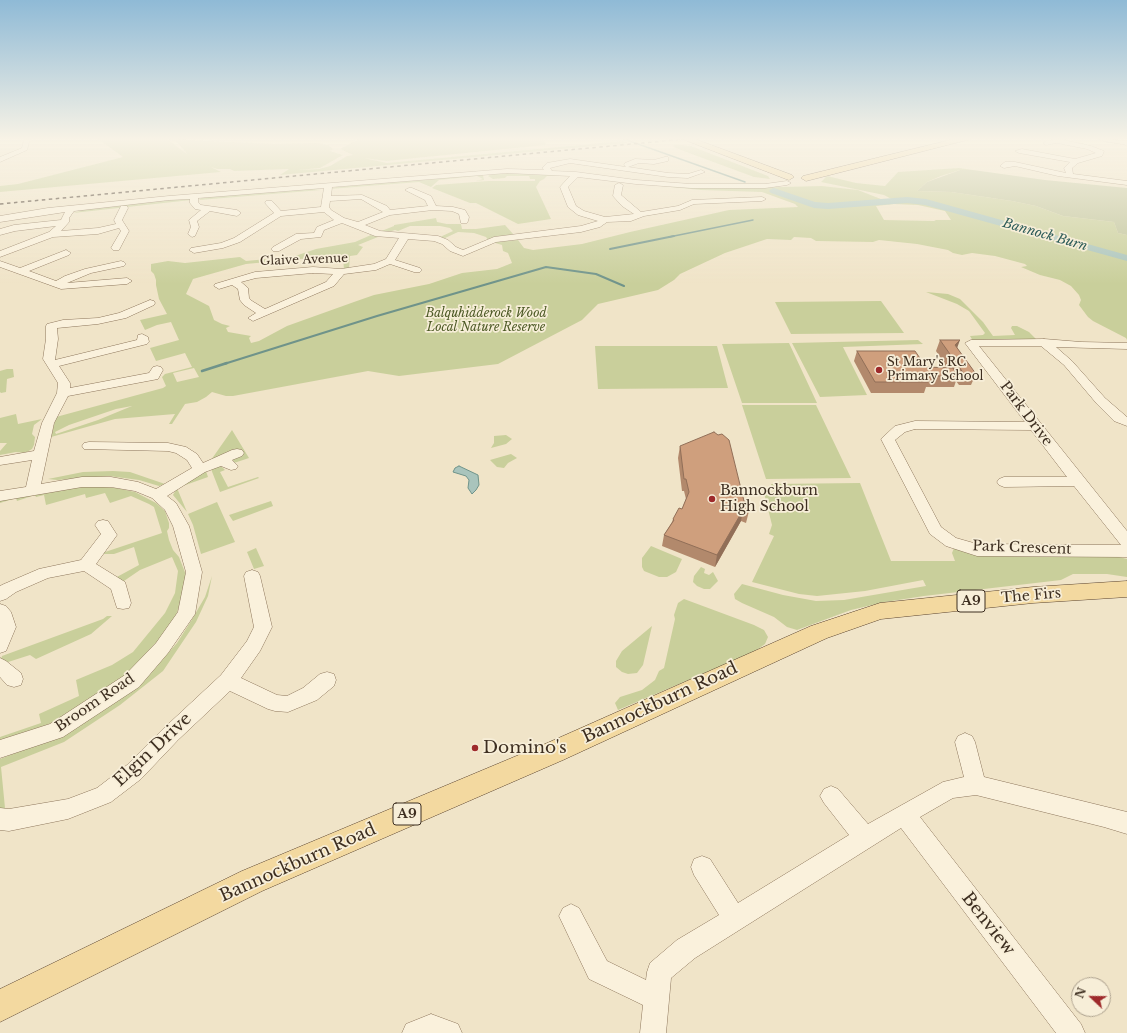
<!DOCTYPE html>
<style>
body{margin:0}
#map{position:relative;width:1127px;height:1033px;overflow:hidden;background:#f0e4c8;font-family:"Libre Baskerville",serif}
canvas{display:block}
.north{position:absolute;left:1071px;top:977px;width:40px;height:40px;box-sizing:border-box;background:#f7eed8;border:1px solid #ada18e;border-radius:50%;rotate:292deg;font-size:11px;font-weight:700;line-height:16px;text-align:center;color:#3d2e20}
.north::after{content:'';display:block;margin:auto;width:14px;height:18px;background:#9e2a2b;clip-path:polygon(50% 0,100% 100%,50% 72%,0 100%)}
</style>
<div id="map">
<canvas width="1127" height="1033"></canvas>
<div class="north">N</div>
</div>
<script>
const context = document.querySelector('canvas').getContext('2d');
context.lineJoin = 'round';
function paint(path, color) { context.fillStyle = color; context.fill(path, 'evenodd'); }
const poly = rows => new Path2D(rows.map(r => 'M' + r).join(''));
function trace(path, color, width, dash) { context.strokeStyle = color; context.lineWidth = width; context.lineCap = dash ? 'butt' : 'round'; context.setLineDash(dash || []); context.stroke(path); }
function drawText(font, color, halo, rows, align = 'center') {
  context.font = font + ' "Libre Baskerville",serif'; context.lineWidth = 3.5; context.setLineDash([]); context.textBaseline = 'middle'; context.strokeStyle = halo; context.fillStyle = color; for (const [text, x, y, turn = 0] of rows) {
    context.save(); context.translate(x, y); context.rotate((+turn || 0) * Math.PI / 180); context.textAlign = isNaN(turn) ? turn : align; if (halo) context.strokeText(text, 0, 0); context.fillText(text, 0, 0); context.restore();
  }
}
paint(poly([
 [98,139,167,139,187,154,178,143,169,139,274,144,317,143,328,145,333,149,330,151,343,155,320,168,298,170,319,169,330,166,347,156,353,155,340,149,359,139,544,139,546,145,386,161,364,158,387,163,623,141,627,143,280,175,289,169,234,171,230,169,217,169,211,167,221,172,0,192,0,186,18,184,123,157],
 [674,144,691,146,768,176,770,179,754,177,678,149,673,146],
 [959,168,973,170,960,170,941,176,927,182,917,191,951,192,1012,201,1036,206,1063,216,1114,222,1118,233,1127,235,1127,340,1126,338,1093,321,1088,317,1079,305,1081,300,1079,295,1071,286,1060,280,1040,275,1021,267,1027,266,1025,264,995,256,972,253,962,255,953,253,948,250,917,244,879,240,873,242,816,241,811,238,794,237,791,240,767,239,725,253,680,274,674,280,658,290,598,304,582,320,498,364,399,376,368,371,233,396,226,396,212,392,206,397,197,402,185,404,172,424,169,424,175,414,115,419,51,437,56,417,163,388,166,386,162,377,165,374,192,367,185,353,156,361,150,348,179,340,171,322,157,325,145,330,140,320,167,314,159,299,156,285,156,280,154,274,151,271,151,264,168,261,185,263,240,257,246,261,277,258,295,256,316,249,355,242,371,235,378,237,358,245,363,247,357,255,350,256,349,269,344,270,343,257,299,259,246,264,193,279,186,294,209,306,214,320,222,324,230,326,226,328,228,332,251,336,249,338,251,343,259,341,287,326,354,302,374,295,429,284,462,273,497,269,512,263,508,253,503,251,502,245,492,242,518,240,524,248,533,250,582,244,630,232,729,210,798,207,795,204,762,192,701,190,650,185,740,188,822,186,858,190,891,203,897,202,884,195,821,182,827,176,856,183,885,186,898,172],
 [894,204,918,205,945,211,951,220,936,220,934,221,884,220,876,206],
 [194,368,199,377,177,382,173,373],
 [132,406,98,420,56,434,55,432,69,425,116,409],
 [526,172,568,175,570,176,547,176,544,179,540,181,536,187,551,219,518,224,476,203,470,203,432,188,436,185,488,181,535,181,535,179,530,179,529,176,507,176,505,178,493,179,488,176,491,174],
 [479,174,483,175,484,180,476,181,483,179,477,176,439,180,431,187,419,182,329,189,337,187],
 [312,189,321,190,199,200,204,196],
 [190,198,191,200,73,213,80,211,82,208],
 [436,218,437,222,447,224,461,224,462,229,476,229,505,225,514,235,488,240,486,237,474,233,458,232,443,239,440,237,453,231,450,228,440,226,410,226,398,231,395,230,386,233,379,232,394,226,394,225],
 [926,292,948,294,960,299,983,322,993,336,1015,335,1011,328,1012,326,1017,326,1029,332,1038,341,973,341,970,336,983,335,985,333,969,311,957,304],
 [881,301,904,333,791,334,775,302],
 [918,340,923,344,843,347,867,395,820,397,792,343],
 [789,343,817,403,742,403,722,344],
 [595,346,717,346,728,388,598,389],
 [7,369,13,369,14,377,7,379,6,392,1,393,0,392,0,371],
 [742,405,816,405,851,478,766,479],
 [16,414,18,424,42,419,34,425,32,434,35,437,34,445,32,449,25,453,16,452,0,455,0,451,7,443,0,443,0,418],
 [232,430,249,458,234,463,232,459,211,460],
 [506,435,512,439,506,444,491,448,494,443,494,436],
 [511,454,517,458,508,463,504,468,497,467,490,460],
 [221,466,225,470,220,472,228,487,258,477,259,478,220,492,211,469],
 [113,471,130,472,165,484,159,486,139,480,109,476,57,480,48,479,83,472],
 [206,471,208,477,177,488,187,512,173,495,177,488],
 [860,483,891,561,955,561,952,553,954,548,978,556,1115,556,1127,559,1127,577,1107,574,1073,574,1061,580,924,596,885,602,851,610,797,630,787,627,774,617,742,603,735,599,734,594,742,584,783,595,816,601,844,600,926,586,923,580,865,591,817,596,799,594,752,582,774,536,769,534,772,525,764,493,771,493,773,491,771,484],
 [91,486,116,488,135,492,156,503,165,511,169,523,169,528,167,531,169,540,173,550,179,557,186,575,184,593,176,615,161,639,123,678,75,711,45,726,0,742,0,737,41,723,39,714,79,696,76,680,112,665,133,652,165,613,175,593,178,571,172,557,140,570,121,583,115,578,139,565,134,547,114,554,101,554,103,551,105,552,162,533,154,507,149,504,131,496,110,503,105,493,86,498,85,494,46,505,44,495,36,497,35,495,17,501,16,498,0,503,0,500,48,490],
 [271,501,273,506,233,521,229,515],
 [217,502,235,542,201,554,193,525,188,514],
 [651,546,682,559,676,572,667,577,659,577,644,571,642,567,642,558],
 [256,548,264,566,254,569,247,552],
 [701,567,705,569,704,573,709,575,713,572,718,581,710,589,704,589,697,586,693,582,694,576],
 [212,576,208,596,196,622,163,671,120,705,64,742,1,767,5,808,0,808,0,759,20,751,151,672,177,643,191,621,205,597],
 [684,599,754,625,764,630,768,637,765,644,754,652,618,710,615,703,620,697,642,690,655,680,659,671,664,668,675,619,674,615,678,603],
 [107,616,112,616,91,634,36,659,30,655,5,663,1,659,2,656,103,619],
 [652,626,643,665,637,673,628,674,622,672,616,667,616,661,622,651]
]), '#c9cf9b');
paint(poly([
 [960,170,973,170,1045,180,1127,188,1127,235,1118,233,1114,222,1063,216,1036,206,1012,201,951,192,917,191,927,182]
]), '#bfc49a');
const water = poly([
 [459,466,478,475,479,485,476,490,472,494,468,488,469,480,466,476,453,472,455,468,459,466]
]);
paint(water, '#a9c4bc');
trace(water, '#6f938a', 1);
trace(poly([
 [624,139,745,182],
 [669,237,753,220]
]), '#6f938a', 1.5);
trace(poly([
 [610,249,674,236],
 [224,364,377,316,546,267,596,274,624,286]
]), '#6f938a', 2);
trace(poly([
 [202,371,227,363]
]), '#6f938a', 2.5);
paint(poly([
 [774,188,815,202,828,203,907,197,926,199,1127,255,1127,261,925,205,907,203,828,209,814,208,771,193,769,191,771,189,774,188]
]), '#a9c4bc');
const minor = poly([
 [24,139,30,139,27,150,0,162,0,157,22,148,24,139],
 [1060,139,1091,146,1104,151,1102,156,1078,163,1072,168,1073,174,1127,181,1127,185,1058,176,1015,166,1004,168,1000,166,1005,162,1015,162,1066,173,1064,168,1070,162,1019,153,1015,151,1022,149,1075,159,1096,153,1087,149,1057,143,1046,145,1043,143,1046,141,1060,139],
 [1100,139,1127,141,1127,145,1103,141,1100,139],
 [665,157,668,157,668,161,654,164,639,163,628,167,668,173,688,174,701,170,705,172,688,178,668,177,570,163,550,168,552,171,576,172,636,180,691,184,765,184,787,181,791,183,787,185,765,188,691,188,636,184,578,177,568,187,576,206,584,211,605,217,634,214,622,206,613,196,615,185,619,183,623,185,621,195,641,212,678,206,692,200,762,197,766,199,762,201,694,204,680,210,644,216,631,221,607,222,600,227,581,232,496,242,463,256,450,251,442,244,434,241,408,239,395,260,420,268,422,270,420,272,414,272,390,264,376,270,344,274,334,286,253,321,248,318,256,313,244,305,240,300,238,289,232,285,219,289,214,286,215,284,255,272,313,267,341,269,374,264,386,259,399,238,375,236,342,223,324,230,321,237,301,239,279,251,273,251,271,249,273,247,296,234,314,233,317,227,334,220,324,212,281,216,240,242,223,248,194,253,189,250,191,248,221,243,234,238,274,213,265,203,266,201,272,201,281,211,321,207,324,188,198,198,198,202,201,205,237,210,241,213,237,216,210,211,197,221,199,227,195,236,192,237,188,234,191,227,189,220,201,210,195,209,190,203,190,199,169,200,74,211,69,218,69,222,61,231,98,228,116,224,114,220,121,206,127,206,128,208,122,220,129,231,119,250,113,250,111,248,121,231,119,228,98,234,53,237,0,257,0,251,49,232,56,226,15,231,0,235,0,229,14,225,61,220,65,212,0,222,0,216,48,208,169,196,507,169,544,170,542,168,547,163,570,159,626,167,624,165,625,163,635,159,654,160,665,157],
 [507,173,570,176,560,187,568,207,578,215,598,221,581,226,494,237,463,250,456,247,448,240,438,236,380,231,365,225,390,215,433,210,452,211,459,214,461,223,467,223,468,221,469,217,465,210,453,207,436,206,431,196,412,188,409,188,405,190,425,200,428,206,390,210,387,206,362,195,331,196,332,187,507,173],
 [361,199,383,212,358,222,344,218,331,210,329,207,330,201,361,199],
 [313,273,333,274,326,282,265,309,252,301,249,298,248,288,241,282,256,278,313,273],
 [66,250,71,253,69,255,29,271,56,281,65,276,85,269,121,261,124,262,126,264,124,266,91,273,67,283,127,278,132,281,127,284,61,289,0,267,0,261,20,268,66,250],
 [150,300,154,301,155,303,154,305,126,318,98,324,57,328,58,339,55,360,137,340,138,335,142,334,148,337,149,342,147,344,59,366,70,383,70,388,149,373,153,367,157,366,161,367,163,370,158,379,68,396,54,423,41,484,82,477,111,477,138,482,156,489,192,468,187,460,176,453,168,451,84,449,82,446,84,443,89,442,168,443,186,447,197,454,203,463,232,450,237,449,242,450,244,453,242,456,232,460,238,466,236,469,231,470,221,466,205,472,167,496,176,503,189,526,202,572,195,614,168,653,139,687,63,737,0,758,0,740,50,724,125,675,156,643,178,612,186,572,173,526,165,510,152,498,135,491,111,487,82,487,0,501,0,491,26,487,32,460,0,465,0,457,34,451,42,423,57,393,58,383,43,359,46,339,46,326,47,324,63,320,98,318,119,313,150,300],
 [1044,339,1081,342,1127,343,1127,349,1056,347,1072,361,1105,398,1127,417,1127,426,1114,421,1097,404,1064,365,1041,346,979,346,1127,531,1127,557,977,556,946,546,930,534,881,439,895,426,915,421,1025,422,965,343,971,340,1044,339],
 [915,429,1031,430,1067,477,1004,477,999,479,997,482,999,485,1004,487,1074,486,1121,545,977,544,956,538,941,527,895,440,905,432,915,429],
 [103,520,108,521,117,535,96,564,125,582,131,603,129,608,123,609,117,608,111,589,84,571,48,578,16,592,6,599,0,601,0,586,4,584,39,569,81,560,101,534,95,525,98,521,103,520],
 [252,570,258,572,260,576,272,627,260,651,241,678,277,695,287,696,303,688,320,674,327,672,334,674,336,680,334,686,317,700,288,712,275,711,268,709,230,691,178,740,141,779,111,802,68,819,9,831,0,830,0,808,9,809,68,799,97,788,127,765,164,728,221,675,247,641,254,627,244,576,246,572,252,570],
 [0,604,6,606,11,612,16,627,6,651,0,653,0,604],
 [0,658,6,661,21,673,23,679,21,685,14,687,7,685,0,677,0,658],
 [965,733,972,736,975,742,984,777,1127,812,1127,834,1104,827,976,795,953,798,920,817,1081,1024,1085,1033,1056,1033,901,828,695,958,671,978,666,1033,640,1033,643,1005,589,979,559,916,563,908,571,904,579,908,607,961,646,980,647,972,650,963,677,940,719,915,694,875,691,867,694,859,702,856,710,859,738,903,849,835,824,803,820,796,824,789,831,786,838,789,868,824,943,782,964,777,955,742,958,736,965,733],
 [431,1014,458,1024,462,1033,402,1033,406,1024,431,1014]
]);
const major = poly([
 [682,139,695,139,792,175,794,177,789,180,786,179,682,139],
 [954,139,971,139,806,181,801,178,803,176,954,139],
 [1127,581,1127,597,1033,603,881,619,827,638,563,760,262,891,0,1022,0,989,242,871,545,744,811,626,880,603,1033,587,1127,581]
]);
trace(minor, '#8d765c', 1);
trace(major, '#5b4430', 1);
paint(minor, '#faf1dc');
paint(major, '#f3d9a0');
trace(poly([
 [0,204,684,139]
]), '#3d2e20', 1.5, [3.5, 3.5]);
paint(poly([
 [940,340,957,348,976,374,971,385,959,385,956,381,954,387,926,387,924,393,871,393,854,361,857,351,926,367,947,368,936,351],
 [680,446,744,501,749,511,746,523,741,521,715,567,662,546,664,535,672,522,673,519,682,509,686,499,684,491,682,491,678,458]
]), '#b2896c');
paint(poly([
 [960,340,956,351,950,356,955,345],
 [743,510,741,521,715,567,717,555]
]), '#916f58');
const building = poly([
 [940,340,960,340,955,345,976,374,964,374,940,340],
 [857,351,915,351,926,367,953,368,958,376,924,376,928,382,875,382,857,351],
 [714,432,718,435,722,434,729,440,744,501,749,501,749,511,743,510,717,555,664,535,674,520,673,519,679,508,682,509,689,492,686,479,684,479,680,446,714,432]
]);
paint(building, '#cf9f7d');
trace(building, '#916f58', 1);
const sky = context.createLinearGradient(0, 0, 0, 284);
sky.addColorStop(0, '#8fbad6');
sky.addColorStop(0.49, '#f8f3e6');
sky.addColorStop(1, '#f8f3e600');
context.fillStyle = sky;
context.fillRect(0, 0, 1127, 284);
for (const [x, y, r, color] of [
 [879,370,4,"#9e2a2b"],
 [712,499,4,"#9e2a2b"],
 [475,748,4,"#9e2a2b"]
]) { const dot = new Path2D(); dot.arc(x, y, r, 0, 2 * Math.PI); context.fillStyle = color; context.fill(dot); trace(dot, '#f7eed8', 1.5); }
drawText('12px', '#3d2e20', '#f7eed8', [
 ["Glaive Avenue",304,260,-2]
]);
drawText('italic 12px', '#4d5a26', '#f7eed8', [
 ["Balquhidderock Wood",486,314],
 ["Local Nature Reserve",486,328]
]);
drawText('12px', '#3d2e20', '#f7eed8', [
 ["St Mary's RC",887,363],
 ["Primary School",887,377]
], 'left');
drawText('italic 13px', '#2f5d5a', '#f7eed8', [
 ["Bannock Burn",1045,235,16]
]);
for (const [x, y, w] of [
 [971,601,28],
 [407,814,28]
]) { const box = new Path2D(); box.roundRect(x - w / 2, y - 11, w, 22, 3); context.fillStyle = '#f7eed8'; context.fill(box); trace(box, '#3d2e20', 1); }
drawText('bold 13px', '#3d2e20', null, [
 ["A9",971,601],
 ["A9",407,814]
]);
drawText('14px', '#3d2e20', '#f7eed8', [
 ["Park Drive",1026,414,53],
 ["Park Crescent",1022,548,2],
 ["The Firs",1031,596,-5],
 ["Broom Road",95,703,-34]
]);
drawText('14px', '#3d2e20', '#f7eed8', [
 ["Bannockburn",720,491],
 ["High School",720,507]
], 'left');
drawText('17px', '#3d2e20', '#f7eed8', [
 ["Bannockburn Road",660,703,-25],
 ["Elgin Drive",153,750,-43],
 ["Bannockburn Road",298,863,-24],
 ["Benview",988,924,52]
]);
drawText('17px', '#3d2e20', '#f7eed8', [
 ["Domino's",483,748]
], 'left');
</script>
